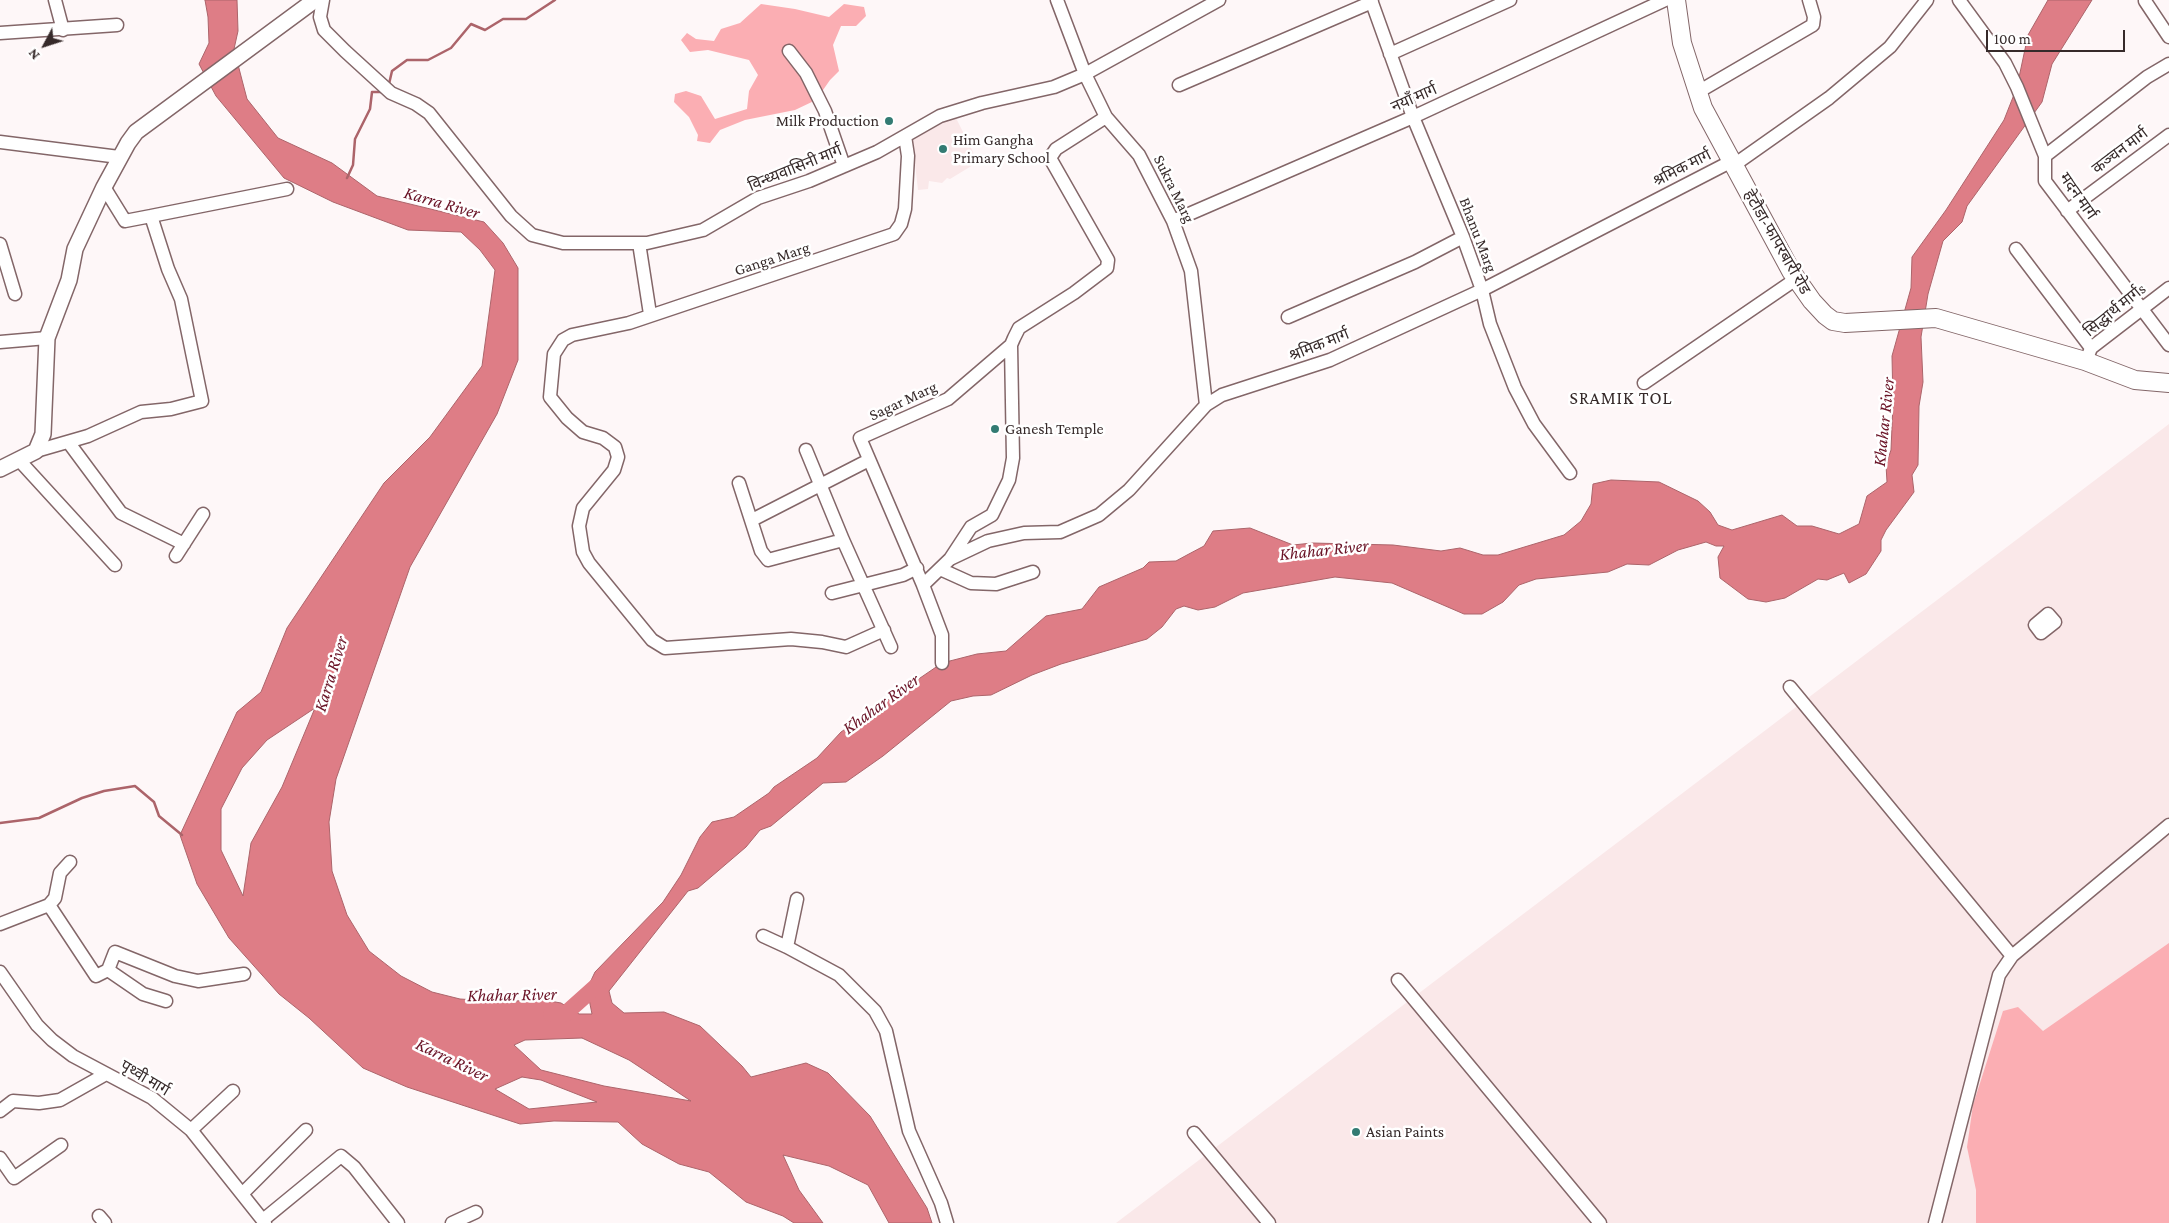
<!DOCTYPE html>
<meta charset="utf-8">
<style>
body{margin:0}
#map{position:relative;width:2169px;height:1223px;overflow:hidden;background:#fef7f8;font-family:"Crimson Pro",serif}
canvas{display:block}
.north{position:absolute;left:20px;top:20px;width:50px;height:50px;-webkit-text-stroke:4px #fff;paint-order:stroke;rotate:230deg;font-size:14px;font-weight:700;line-height:20px;text-align:center;color:#362a2a}
.north::after{content:'';display:block;margin:auto;width:18px;height:22px;background:#362a2a;clip-path:polygon(50% 0,100% 100%,50% 72%,0 100%)}
.scale{position:absolute;left:1986px;top:30px;width:139px;height:22px;box-sizing:border-box;border:2px solid #362a2a;border-top:0;padding-left:6px;font-size:15px;line-height:18px;white-space:nowrap;color:#362a2a;-webkit-text-stroke:4px #fff;paint-order:stroke}
</style>
<div id="map">
<canvas width="2169" height="1223"></canvas>
<div class="north">N</div>
<div class="scale">100 m</div>
</div>
<script>
const context = document.querySelector('canvas').getContext('2d');
context.lineJoin = 'round';
function paint(path, color) { context.fillStyle = color; context.fill(path, 'evenodd'); }
const poly = rows => new Path2D(rows.map(r => 'M' + r).join(''));
function trace(path, color, width, dash) { context.strokeStyle = color; context.lineWidth = width; context.lineCap = dash ? 'butt' : 'round'; context.setLineDash(dash || []); context.stroke(path); }
function drawText(font, color, halo, rows, align = 'center') {
  context.font = font + ' "Crimson Pro","Noto Sans Devanagari",serif'; context.lineWidth = 5; context.setLineDash([]); context.textBaseline = 'middle'; context.strokeStyle = halo; context.fillStyle = color; for (const [text, x, y, turn = 0] of rows) {
    context.save(); context.translate(x, y); context.rotate((+turn || 0) * Math.PI / 180); context.textAlign = isNaN(turn) ? turn : align; if (halo) context.strokeText(text, 0, 0); context.fillText(text, 0, 0); context.restore();
  }
}
paint(poly([
 [955,116,978,162,950,179,947,178,942,183,929,181,928,189,918,190,912,137],
 [2169,424,2169,1223,1116,1223]
]), '#fae8e9');
paint(poly([
 [761,4,795,9,829,17,844,4,864,7,866,16,856,26,841,26,833,45,839,71,830,80,816,100,795,110,745,120,720,130,710,143,697,141,698,135,689,117,674,102,675,94,686,91,701,96,715,119,747,109,749,91,758,75,749,60,708,50,690,52,681,40,687,33,696,39,714,41,721,29,740,23],
 [2169,943,2169,1223,1976,1223,1976,1190,1967,1147,1973,1105,2003,1011,2018,1007,2043,1031]
]), '#fbaeb3');
const water = poly([
 [205,0,237,0,238,31,234,49,242,80,247,99,278,138,332,163,377,196,484,222,503,243,518,268,518,360,497,414,410,567,336,779,329,822,332,871,347,915,369,951,401,976,432,992,460,999,506,1002,538,999,561,1003,579,1014,592,1014,587,989,595,972,663,902,681,875,700,837,712,822,734,817,769,793,774,787,817,758,841,732,942,663,977,654,1006,651,1046,616,1082,609,1099,587,1143,568,1149,562,1176,561,1187,555,1204,546,1213,531,1250,528,1293,545,1312,543,1393,545,1441,551,1460,548,1483,555,1498,555,1564,535,1581,521,1591,504,1593,484,1611,480,1659,482,1698,501,1710,512,1718,525,1732,530,1782,515,1797,526,1812,526,1839,534,1859,524,1867,496,1887,482,1886,465,1891,450,1893,404,1892,356,1911,288,1912,257,1946,210,2004,120,2017,87,2028,35,2048,0,2092,0,2052,64,2042,102,1967,206,1962,222,1943,241,1928,294,1921,337,1923,382,1919,406,1918,465,1912,475,1914,492,1886,530,1881,540,1881,551,1866,574,1849,583,1844,573,1827,580,1818,579,1785,598,1766,602,1748,599,1720,578,1718,557,1724,546,1716,546,1706,542,1678,550,1649,565,1627,564,1608,572,1536,579,1519,585,1503,602,1482,614,1464,614,1392,583,1335,577,1243,593,1215,607,1198,610,1184,606,1176,609,1162,627,1147,639,1061,664,1032,675,991,695,973,696,951,701,883,756,846,782,823,783,771,826,760,830,746,847,698,888,688,891,609,991,612,1003,624,1013,664,1012,700,1026,742,1066,751,1077,806,1063,828,1073,870,1116,927,1208,932,1223,889,1223,868,1185,829,1166,783,1155,799,1190,823,1223,794,1223,783,1216,746,1202,709,1172,679,1164,642,1144,618,1122,554,1121,520,1124,407,1087,363,1068,309,1018,279,994,229,938,197,884,180,835,237,712,261,692,287,628,384,483,430,437,482,366,495,270,480,250,461,232,408,230,333,202,284,178,216,96,199,64,209,43,208,17,205,0],
 [315,708,282,787,251,843,243,896,221,850,221,809,242,768,267,740,315,708],
 [582,1038,629,1060,691,1101,604,1086,541,1070,514,1045,525,1040,582,1038],
 [522,1077,541,1080,597,1102,529,1109,495,1089,522,1077]
]);
paint(water, '#de7d86');
trace(water, '#ac646a', 1);
trace(poly([
 [389,84,392,71,407,60,428,60,451,48,471,24,485,30,503,19,526,19,555,0],
 [347,178,353,165,355,139,370,109,372,92,383,92],
 [0,823,39,818,82,798,104,791,135,786,154,802,159,816,182,835]
]), '#ac646a', 2.5);
trace(poly([
 [551,1014,565,1014,603,980]
]), '#de7d86', 16);
const minor = poly([
 [55,0,63,30],
 [323,0,320,17,324,30,345,51,391,93,416,104,429,113,511,216,532,235,563,243,647,243,703,230,758,198,809,181,877,152,940,116,982,103,1054,87,1085,74,1219,0],
 [1057,0,1085,74,1106,117,1139,155,1173,221,1191,271,1206,405],
 [1371,0,1413,117,1463,237,1482,290,1490,324,1515,388,1534,424,1570,473],
 [1959,0,2005,63,2017,87,2045,156,2045,181,2169,345],
 [2145,1,2169,37],
 [0,33,117,25],
 [789,51,806,73,825,111,844,166],
 [1390,54,1510,0],
 [1179,85,1372,2],
 [1698,92,1813,25,1814,17,1809,0],
 [0,142,119,157],
 [2045,156,2147,77,2169,64],
 [1734,165,1829,98,1890,47,1927,0],
 [2067,211,2169,135],
 [151,216,287,189],
 [1173,221,1413,117,1665,0],
 [639,243,650,314],
 [0,244,15,294],
 [2016,249,2091,348],
 [1288,317,1415,262,1463,237],
 [0,342,47,338],
 [2088,356,2091,348,2169,288],
 [1644,383,1796,279],
 [69,443,121,513,184,544],
 [806,450,843,540,891,647],
 [36,451,88,436,141,412,171,409,202,401,181,299,168,269,151,216,125,221,104,187],
 [18,459,115,565],
 [739,483,761,551,768,560,843,540],
 [752,520,869,460],
 [176,556,203,514],
 [950,559,971,527,992,515,1009,480,1013,458,1011,345,1014,338,1019,328,1074,293,1107,268,1108,260,1050,158,1056,149,1106,117],
 [940,569,971,583,996,584,1033,572],
 [923,585,860,438,948,399,1011,345],
 [832,593,903,575,917,568],
 [2048,614,2055,622,2041,633,2035,625,2048,614],
 [884,630,846,647,822,642,791,639,665,648,652,640,589,563,583,552,579,526,583,508,614,470,618,457,615,447,603,438,583,432,567,418,550,397,554,354,563,340,572,335,629,323,894,234,901,224,905,209,908,156,905,136],
 [942,663,942,635,923,585,950,559,988,541,1024,533,1060,532,1099,515,1129,490,1206,405,1222,395,1330,360,1482,290,1732,161],
 [1790,687,2012,956],
 [49,905,96,976,108,970,115,952,175,976,198,981,244,974],
 [0,924,49,905,55,898,60,873,70,862],
 [763,936,787,947,839,975,875,1011,886,1031,909,1131,941,1203,947,1223],
 [787,947,797,899],
 [108,970,143,994,166,1001],
 [0,972,37,1025,52,1040,73,1056,152,1098,191,1130,265,1223],
 [1398,980,1600,1223],
 [0,1111,13,1101,39,1103,60,1100,106,1074],
 [191,1130,233,1091],
 [1194,1133,1269,1223],
 [0,1158,14,1178,61,1145],
 [242,1194,306,1130],
 [99,1216,105,1223],
 [263,1220,341,1156,354,1167,398,1223],
 [452,1223,476,1212],
 [1935,1223,1999,975,2012,956,2169,825]
]);
const major = poly([
 [0,469,36,451,43,434,47,338,69,280,75,249,104,187,128,143,136,132,315,0]
]);
const highway = poly([
 [1676,0,1682,43,1703,108,1791,271,1812,301,1825,315,1833,321,1845,323,1936,318,2085,361,2135,380,2169,383]
]);
trace(minor, '#836668', 15);
trace(major, '#836668', 18);
trace(highway, '#836668', 20);
trace(minor, '#fff', 12);
trace(major, '#fff', 15);
trace(highway, '#fff', 18);
for (const [x, y, r, color] of [
 [889,121,5,"#337b73"],
 [943,149,5,"#337b73"],
 [995,429,5,"#337b73"],
 [1356,1132,5,"#337b73"]
]) { const dot = new Path2D(); dot.arc(x, y, r, 0, 2 * Math.PI); context.fillStyle = color; context.fill(dot); trace(dot, '#fff', 2); }
drawText('16px', '#362a2a', '#fff', [
 ["नयाँ मार्ग",1414,98,-24],
 ["कञ्चन मार्ग",2120,151,-37],
 ["विन्ध्यवासिनी मार्ग",795,168,-22],
 ["श्रमिक मार्ग",1682,168,-27],
 ["Sukra Marg",1174,189,64],
 ["मदन मार्ग",2078,196,55],
 ["Bhanu Marg",1478,235,69],
 ["हेटौडा-फापरबारी रोड",1777,242,60],
 ["Ganga Marg",772,259,-18],
 ["सिद्धार्थ मार्गs",2115,310,-39],
 ["श्रमिक मार्ग",1319,345,-22],
 ["Sagar Marg",903,401,-25],
 ["पृथ्वी मार्ग",145,1078,31]
]);
drawText('16px', '#362a2a', '#fff', [
 ["Milk Production",879,121,"right"],
 ["Him Gangha",953,140],
 ["Primary School",953,158],
 ["Ganesh Temple",1005,429],
 ["Asian Paints",1366,1132]
], 'left');
drawText('italic 18px', '#6a1326', '#fff', [
 ["Karra River",442,203,16],
 ["Khahar River",1884,422,-84],
 ["Khahar River",1324,550,-6],
 ["Karra River",331,674,-73],
 ["Khahar River",881,704,-36],
 ["Khahar River",512,995,-1],
 ["Karra River",452,1060,26]
]);
context.letterSpacing = '1px';
drawText('18px', '#362a2a', '#fff', [
 ["SRAMIK TOL",1621,398]
]);
context.letterSpacing = '0px';
</script>
